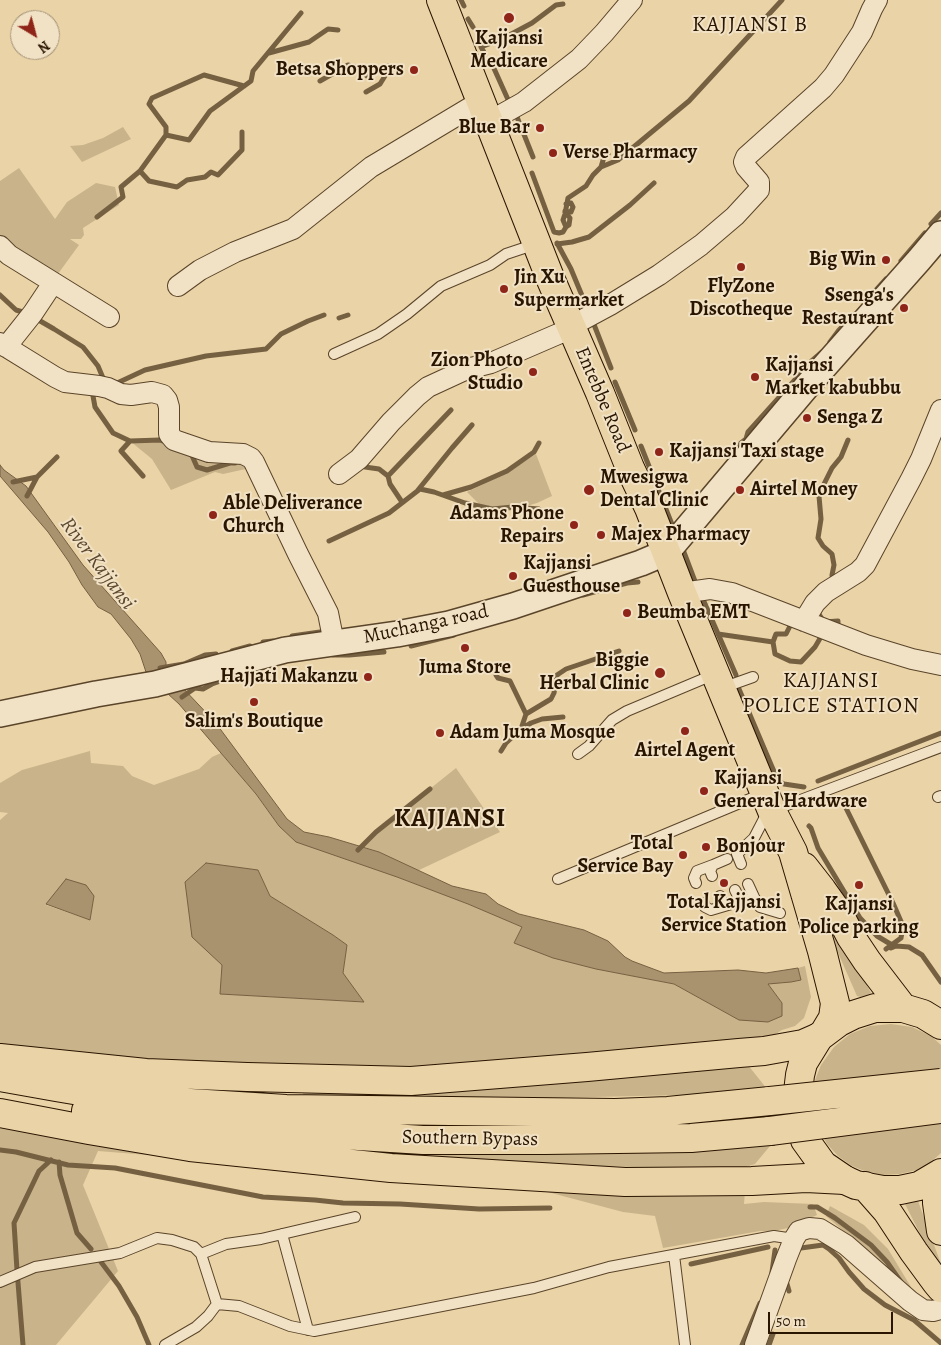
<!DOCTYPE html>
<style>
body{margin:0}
#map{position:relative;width:941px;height:1345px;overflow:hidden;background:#ead3a6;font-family:Alegreya,serif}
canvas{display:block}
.north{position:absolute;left:10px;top:10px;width:50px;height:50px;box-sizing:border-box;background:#f1e2c5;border:1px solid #a19076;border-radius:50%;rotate:143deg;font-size:14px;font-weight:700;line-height:20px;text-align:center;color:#2a1500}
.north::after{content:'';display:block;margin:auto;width:18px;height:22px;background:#8f2418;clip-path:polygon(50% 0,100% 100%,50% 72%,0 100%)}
.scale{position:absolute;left:768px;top:1312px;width:125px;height:22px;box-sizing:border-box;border:2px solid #2a1500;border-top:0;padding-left:6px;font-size:15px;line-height:18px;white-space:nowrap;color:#2a1500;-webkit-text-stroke:4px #f1e2c5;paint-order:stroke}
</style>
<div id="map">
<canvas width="941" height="1345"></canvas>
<div class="north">N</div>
<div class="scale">50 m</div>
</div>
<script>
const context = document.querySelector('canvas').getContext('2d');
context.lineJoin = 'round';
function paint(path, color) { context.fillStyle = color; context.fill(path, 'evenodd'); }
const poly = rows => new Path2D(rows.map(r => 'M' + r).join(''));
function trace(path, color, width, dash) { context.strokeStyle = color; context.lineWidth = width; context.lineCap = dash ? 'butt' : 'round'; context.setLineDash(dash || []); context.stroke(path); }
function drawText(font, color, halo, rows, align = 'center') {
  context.font = font + ' Alegreya,serif'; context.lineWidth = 4; context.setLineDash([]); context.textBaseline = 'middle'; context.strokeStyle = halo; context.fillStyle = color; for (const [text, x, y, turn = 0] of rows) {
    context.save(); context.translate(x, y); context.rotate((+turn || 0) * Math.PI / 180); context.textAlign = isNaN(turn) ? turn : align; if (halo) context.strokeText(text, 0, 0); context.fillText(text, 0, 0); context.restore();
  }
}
paint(poly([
 [123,127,131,139,82,162,70,146,83,145,103,138],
 [19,168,55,219,67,202,96,183,115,187,119,205,83,228,84,235,81,239,70,239,79,245,55,278,0,239,0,181],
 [169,439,239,457,250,468,223,474,215,472,171,490,152,459,130,441],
 [536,454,552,496,537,503,495,515,490,515,467,492,507,473],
 [90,751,91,763,123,766,132,776,154,785,199,769,212,757,221,753,256,794,279,826,397,877,468,904,522,927,514,943,596,969,674,984,739,1020,782,1003,767,983,791,982,801,980,798,968,805,966,811,997,804,1018,795,1026,782,1030,771,1037,429,1068,129,1061,0,1047,0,820,8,813,0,812,0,783,22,770],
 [258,870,270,896,333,935,347,945,343,973,363,1002,221,994,222,965],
 [94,896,90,920,46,905],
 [456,768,500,832,417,871,379,852,361,846,376,832],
 [837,928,871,993,867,995,861,997,857,996,828,930],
 [891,1024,912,1027,931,1036,941,1045,941,1153,931,1162,917,1170,900,1174,884,1175,867,1172,852,1166,838,1156,827,1144,819,1129,814,1113,813,1097,815,1080,821,1065,834,1047,850,1034,870,1026],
 [748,1065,767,1089,685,1095,547,1098,304,1096,301,1088],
 [0,1125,173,1157,98,1151,83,1185,118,1271,56,1345,0,1345],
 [770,1146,755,1164,746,1167,634,1167,375,1162,374,1156,370,1150,390,1151],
 [540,1190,745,1191,744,1204,764,1202,813,1204,817,1215,788,1228,774,1231,760,1231,663,1248,655,1216,623,1212],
 [918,1201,941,1264,941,1275,905,1204],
 [830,1206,864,1225,888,1249,911,1287,904,1289,854,1240,826,1216]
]), '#c9b38a');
const water = poly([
 [0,465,4,470,26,486,83,565,161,653,166,662,166,669,151,673,146,672,140,654,131,639,111,614,98,607,82,585,69,562,48,532,0,476,0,465],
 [181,686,215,722,287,819,304,832,329,837,379,852,452,886,486,894,498,904,519,914,584,930,608,941,625,957,632,961,664,973,738,970,766,973,798,968,801,980,791,982,768,984,782,1003,782,1016,768,1022,739,1020,674,984,596,969,553,958,514,943,522,927,468,904,397,877,296,842,279,826,256,794,197,725,179,704,167,693,181,686],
 [206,863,258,870,270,896,333,935,347,945,343,973,364,1002,220,994,222,965,192,937,185,882,206,863],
 [66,879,86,885,94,896,90,920,46,904,66,879]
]);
paint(water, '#a9926e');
trace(water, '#766042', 1);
trace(poly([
 [461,0,464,6],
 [468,19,473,27],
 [269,53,309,42,328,29,338,30],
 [485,54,481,47,502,39,532,23,556,5,563,4],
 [492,64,510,104],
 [320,81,348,65,356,67,367,76,388,66,388,71,380,84,366,92],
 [517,117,533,157],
 [166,135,189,140,210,111,251,81,253,71,301,13],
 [601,167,618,160,689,101,782,0],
 [140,171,149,181,177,187,187,180,205,177,211,172,218,175,242,150,242,132],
 [532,173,554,232,559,233,563,232,566,227,563,220,565,214,568,198,586,186,593,175,601,167,604,157,608,154],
 [565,211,571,212,573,207,571,203,566,204],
 [565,212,570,218,569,225,566,227],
 [97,217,123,197,121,187,140,171,166,135,166,127,149,104,152,98,204,75,244,86],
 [931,224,941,213],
 [557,243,571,269,588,310],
 [557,244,572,242,589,237,630,205,654,183],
 [901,261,925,233],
 [0,295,16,310,26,313],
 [868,299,886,279],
 [35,318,54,329,83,347,98,366,103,378,102,381],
 [339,318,348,315],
 [593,322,611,368],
 [830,342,839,330,854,315],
 [807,365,822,352],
 [615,382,635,430],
 [115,384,145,370,206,356,266,349,281,334,308,321,324,315],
 [96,390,93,396,95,407,113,433,130,441,160,440,167,442],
 [130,441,121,451,143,476],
 [641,446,673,527],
 [190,451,197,467,207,470,230,463,235,463],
 [738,451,741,443,746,439,748,432,802,372],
 [362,463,365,467,379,469,388,476],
 [13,482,37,477],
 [418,490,452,448,472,425],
 [443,495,471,487,507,471,534,452,539,443],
 [27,496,37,477,57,457],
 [402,502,390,484,388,476,451,410],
 [329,541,389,513,420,489,434,492,465,503,492,509,513,507,539,509],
 [682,547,696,584],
 [833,581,832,575,834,565,832,554,823,546,818,538,821,519,819,496,824,484,832,468,841,457,848,440],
 [583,595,627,583,638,582],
 [702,597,736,675],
 [817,611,824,622,838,621,838,625,834,627],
 [792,622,786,634,776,634,773,642,775,654,790,661,801,662,815,647,822,635],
 [718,634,773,642],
 [292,636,327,631],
 [263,642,273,641],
 [411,646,454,635],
 [232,651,250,646],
 [333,655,349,655,384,652],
 [160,668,184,664,205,655,216,654],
 [496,675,498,678,510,681,526,714],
 [739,689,778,781,784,784,804,787],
 [182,697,195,688,203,689,212,684,232,677],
 [521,729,531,723,542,719,563,717],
 [501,751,506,743,521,729,526,714,551,699,554,693,557,675,566,669,619,651],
 [818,781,941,733],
 [841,798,893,903,903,926,901,938,886,949],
 [809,826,811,828,818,848,860,918,877,936,892,945],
 [358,850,376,832,430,789],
 [891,948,896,946,909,947,922,955,941,982],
 [0,1150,16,1152,68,1165,115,1168,263,1197,315,1200,343,1203,400,1204,479,1209,550,1208],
 [59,1162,60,1175,77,1233,91,1249],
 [810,1207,817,1207,835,1218,871,1245,887,1262,901,1282],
 [801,1248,823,1245,829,1249,839,1258,849,1272,864,1289,885,1305,914,1320,941,1343],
 [101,1262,119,1286,137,1317,149,1345],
 [691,1264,768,1247],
 [772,1272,775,1250],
 [787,1284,789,1291],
 [23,1345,17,1270,14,1223,39,1171,51,1160],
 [742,1345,760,1303],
 [769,1345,773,1334]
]), '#766042', 5);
const service = poly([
 [334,354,378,334,407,314,441,286,490,265,506,254,536,244],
 [722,688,753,677],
 [578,754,589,746,612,720,627,711,715,674],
 [938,797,941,796],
 [774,810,941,747],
 [741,864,737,854,754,838,768,811],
 [712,876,710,871,713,865,727,859],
 [558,879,764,793],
 [696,883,694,878,697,871,713,865],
 [748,884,754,897,760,907,780,913],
 [735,890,739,898,743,901,748,899],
 [720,896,723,903,728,905,743,901],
 [704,903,705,907,711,910,728,905],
 [282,1234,308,1330],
 [201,1254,226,1244,261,1239,355,1217],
 [674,1255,685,1345],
 [0,1282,35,1267,120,1253,157,1238,172,1240,194,1247,201,1254,217,1304,208,1316,196,1327,165,1345],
 [217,1304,239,1306,290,1326,314,1331,534,1288,609,1267,774,1236,794,1239]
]);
const minor = poly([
 [490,121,524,102,579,59,604,33,632,0],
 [0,246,9,255,109,317],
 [178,286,200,270,235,252,293,229,371,167,481,101],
 [571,326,610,305,659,275,701,245,735,216,759,190,759,182,746,167,744,162,746,157,823,88,834,75,862,32,872,9,877,0],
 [0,343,55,377,65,382,99,386,108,388,121,394,131,395,152,392,163,395,167,400,169,407,169,434,174,440,209,452,243,454,251,458,254,462,298,554,328,613,334,643],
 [6,347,33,313,53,283],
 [339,474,359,459,391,422,417,396,428,387,467,369,491,363,572,328],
 [682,593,710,589,732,593,866,645,912,659,941,665],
 [804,621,815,603,826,592,858,572,865,565,911,479,921,459,941,410],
 [755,1345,786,1259,794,1239,799,1231,809,1228,820,1229,846,1245,910,1301,923,1310,933,1311,941,1309]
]);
const tertiary = poly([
 [0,714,96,694,155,684,285,650,397,634,449,624,513,606,641,563,667,552,808,385,919,260,941,234]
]);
const primary = poly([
 [441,0,551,280,600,393,630,468,649,508,682,593,772,811,793,852,822,951,835,1003,833,1018,824,1033],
 [804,867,822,890,839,914,851,937,867,961,903,1008],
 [941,1025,923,1014,903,1008,875,1008,853,1015,839,1022,819,1037,803,1063,800,1075,796,1109,805,1140,823,1165,845,1180,856,1185,883,1190,900,1190,919,1186,941,1173],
 [941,1173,937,1193,937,1203,941,1231],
 [865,1186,887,1211,914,1252,936,1282,941,1288]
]);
const motorway = poly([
 [940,1023,941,1023],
 [0,1058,146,1073,247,1077,411,1081,587,1067,739,1053,764,1051,803,1044,819,1037],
 [0,1077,56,1087,127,1099,286,1109,615,1113,668,1111,770,1101],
 [86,1111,110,1115,214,1127,423,1140,545,1140,691,1138,770,1131],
 [0,1113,89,1130,190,1147,391,1168,625,1182,752,1181,806,1178,845,1180]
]);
trace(service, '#5a442a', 12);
trace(minor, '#5a442a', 22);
trace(tertiary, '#5a442a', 28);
trace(primary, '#2a1500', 30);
trace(motorway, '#2a1500', 30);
trace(service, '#f1e2c5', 10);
trace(minor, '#f1e2c5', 20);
trace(tertiary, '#f1e2c5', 25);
trace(primary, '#ead3a6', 28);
trace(motorway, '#ead3a6', 28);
const motorwayBridge = poly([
 [770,1101,941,1083],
 [770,1131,941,1109]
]);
trace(motorwayBridge, '#2a1500', 30, []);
trace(motorwayBridge, '#ead3a6', 28);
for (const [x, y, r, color] of [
 [509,18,6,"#8f2418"],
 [414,70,5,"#8f2418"],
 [540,128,5,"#8f2418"],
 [553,153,5,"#8f2418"],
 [886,260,5,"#8f2418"],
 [741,267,5,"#8f2418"],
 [504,289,5,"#8f2418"],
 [904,308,5,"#8f2418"],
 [533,372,5,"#8f2418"],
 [755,377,5,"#8f2418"],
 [807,418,5,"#8f2418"],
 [659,452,5,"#8f2418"],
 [589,490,6,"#8f2418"],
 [740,490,5,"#8f2418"],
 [213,515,5,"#8f2418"],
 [574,525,5,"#8f2418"],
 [601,535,5,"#8f2418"],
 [513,576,5,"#8f2418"],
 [627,613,5,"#8f2418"],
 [465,648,5,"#8f2418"],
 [660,673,6,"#8f2418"],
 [368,677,5,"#8f2418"],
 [254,702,5,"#8f2418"],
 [685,731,5,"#8f2418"],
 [440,733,5,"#8f2418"],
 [704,791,5,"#8f2418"],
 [706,847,5,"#8f2418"],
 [683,855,5,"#8f2418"],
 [724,883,5,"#8f2418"],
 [859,885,5,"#8f2418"]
]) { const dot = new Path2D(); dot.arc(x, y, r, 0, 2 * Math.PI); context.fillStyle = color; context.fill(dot); trace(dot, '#f1e2c5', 2); }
drawText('bold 20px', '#2a1500', '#f1e2c5', [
 ["Kajjansi",509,39,"center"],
 ["Medicare",509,62,"center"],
 ["Betsa Shoppers",404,70,"right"],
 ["Blue Bar",530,128,"right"],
 ["Verse Pharmacy",563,153],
 ["Big Win",876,260,"right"],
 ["Jin Xu",514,278],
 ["Supermarket",514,301],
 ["FlyZone",741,287,"center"],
 ["Discotheque",741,310,"center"],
 ["Ssenga's",894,296,"right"],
 ["Restaurant",894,319,"right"],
 ["Zion Photo",523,361,"right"],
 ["Studio",523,384,"right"],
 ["Kajjansi",765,366],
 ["Market kabubbu",765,389],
 ["Senga Z",817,418],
 ["Kajjansi Taxi stage",669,452],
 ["Mwesigwa",600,478],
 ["Dental Clinic",600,501],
 ["Airtel Money",750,490],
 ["Able Deliverance",223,504],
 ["Church",223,527],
 ["Adams Phone",564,514,"right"],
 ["Repairs",564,537,"right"],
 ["Majex Pharmacy",611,535],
 ["Kajjansi",523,564],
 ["Guesthouse",523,587],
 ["Beumba EMT",637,613],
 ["Biggie",649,661,"right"],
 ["Herbal Clinic",649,684,"right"],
 ["Juma Store",465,668,"center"],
 ["Hajjati Makanzu",358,677,"right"],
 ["Salim's Boutique",254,722,"center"],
 ["Adam Juma Mosque",450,733],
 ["Airtel Agent",685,751,"center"],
 ["Kajjansi",714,779],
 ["General Hardware",714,802],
 ["Total",673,844,"right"],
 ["Service Bay",673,867,"right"],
 ["Bonjour",716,847],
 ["Total Kajjansi",724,903,"center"],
 ["Service Station",724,926,"center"],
 ["Kajjansi",859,905,"center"],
 ["Police parking",859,928,"center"]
], 'left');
drawText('20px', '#2a1500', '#f1e2c5', [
 ["Entebbe Road",602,400,67],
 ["Muchanga road",426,625,-12],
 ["Southern Bypass",470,1139,1]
]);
drawText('italic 21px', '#5d472c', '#f1e2c5', [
 ["River Kajjansi",97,564,53]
]);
context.letterSpacing = '1px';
drawText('22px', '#2a1500', '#f1e2c5', [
 ["KAJJANSI B",750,26],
 ["KAJJANSI",831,682],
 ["POLICE STATION",831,707]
]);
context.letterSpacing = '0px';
context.letterSpacing = '1px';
drawText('bold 25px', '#2a1500', '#f1e2c5', [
 ["KAJJANSI",450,820]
]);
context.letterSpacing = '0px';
</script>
